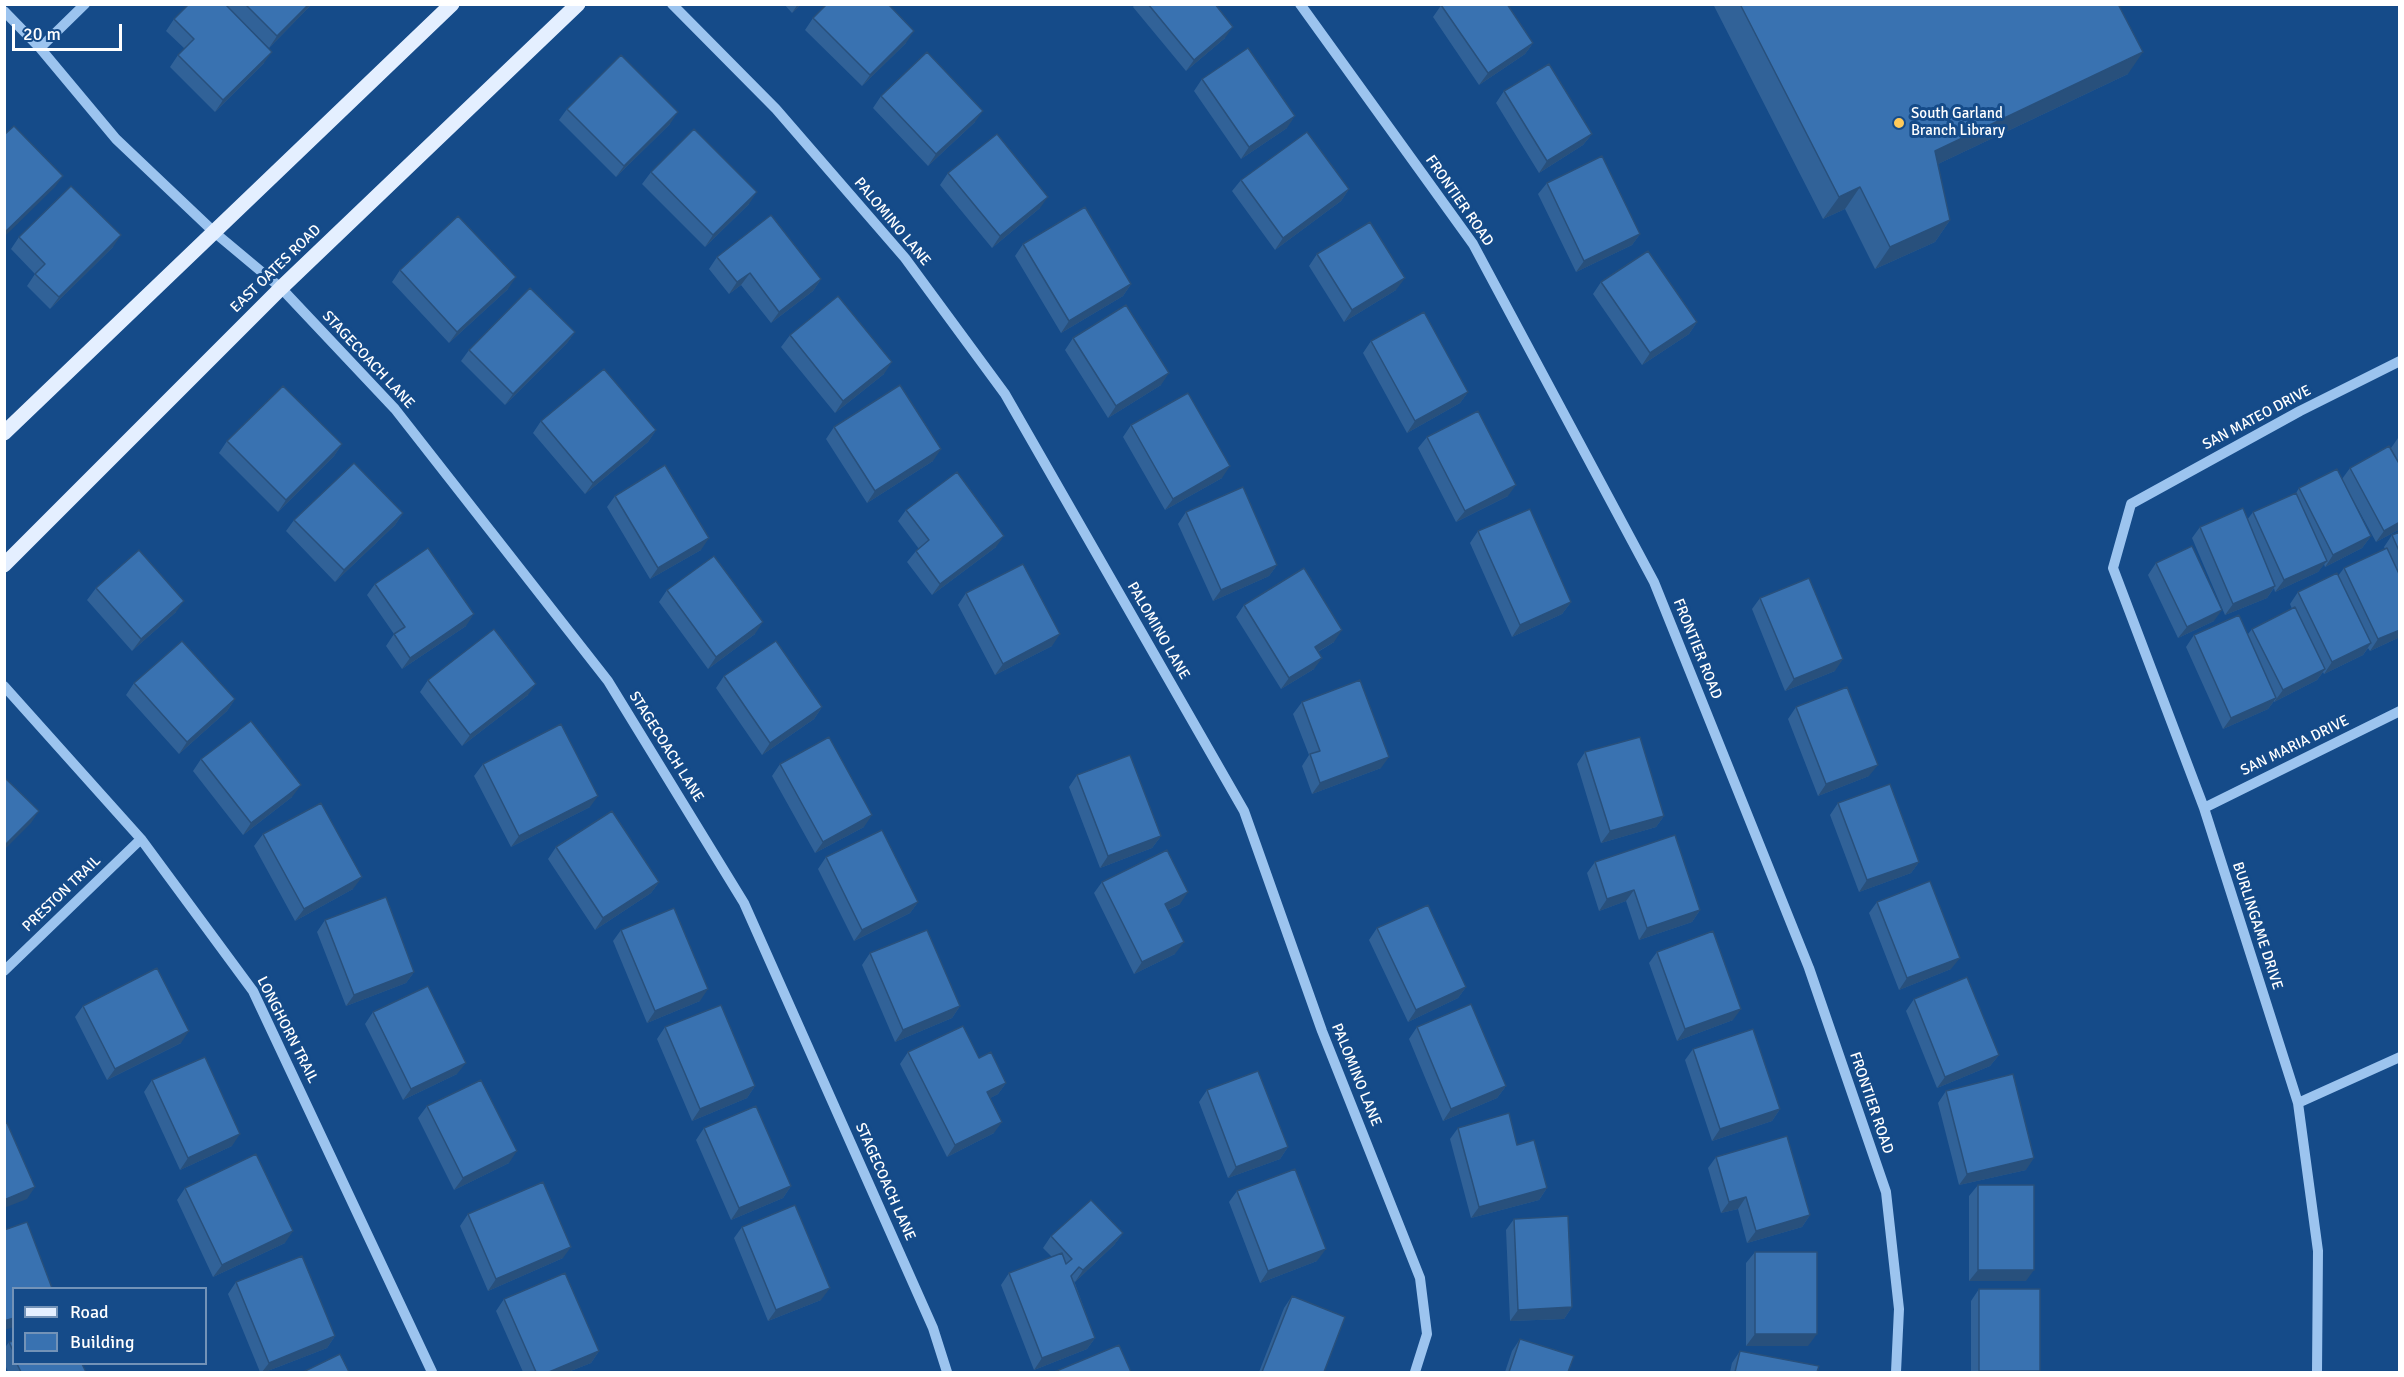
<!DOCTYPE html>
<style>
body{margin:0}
#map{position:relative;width:2404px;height:1377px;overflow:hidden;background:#154b89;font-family:Signika,sans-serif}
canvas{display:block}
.frame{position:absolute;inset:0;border:6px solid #fff;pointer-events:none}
.legend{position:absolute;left:12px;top:1287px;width:195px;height:78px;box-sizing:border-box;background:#154b89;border:2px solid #7393b8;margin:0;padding:8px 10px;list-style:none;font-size:18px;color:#fff}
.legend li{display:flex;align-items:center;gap:12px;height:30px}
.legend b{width:30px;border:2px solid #7393b8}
.scale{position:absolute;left:12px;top:24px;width:110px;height:27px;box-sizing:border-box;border:3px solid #fff;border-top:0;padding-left:8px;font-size:18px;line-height:21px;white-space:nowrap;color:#fff;-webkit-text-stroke:4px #154b89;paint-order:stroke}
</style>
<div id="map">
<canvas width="2404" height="1377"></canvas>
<div class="frame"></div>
<ul class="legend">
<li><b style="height:8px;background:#e4efff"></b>Road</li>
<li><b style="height:16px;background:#3972b1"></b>Building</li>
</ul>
<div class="scale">20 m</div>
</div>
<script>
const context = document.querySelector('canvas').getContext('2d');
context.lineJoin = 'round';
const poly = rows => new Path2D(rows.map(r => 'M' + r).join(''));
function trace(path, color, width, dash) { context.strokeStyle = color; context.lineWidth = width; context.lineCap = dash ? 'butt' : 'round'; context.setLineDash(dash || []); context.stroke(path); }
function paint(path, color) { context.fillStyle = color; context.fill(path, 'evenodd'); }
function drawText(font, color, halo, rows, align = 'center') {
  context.font = font + ' Signika,sans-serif'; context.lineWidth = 6; context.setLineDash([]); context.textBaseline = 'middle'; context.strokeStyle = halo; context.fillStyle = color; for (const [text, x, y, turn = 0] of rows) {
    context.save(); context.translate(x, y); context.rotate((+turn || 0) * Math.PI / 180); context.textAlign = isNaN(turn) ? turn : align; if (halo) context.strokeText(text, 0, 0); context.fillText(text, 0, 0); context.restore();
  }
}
trace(poly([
 [672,4,776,109,905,258,1005,394,1244,811,1322,1031,1420,1278,1427,1334,1415,1372],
 [1300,4,1473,244,1654,582,1809,968,1886,1192,1899,1309,1896,1372],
 [4,11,40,48,116,139,214,232,281,288,395,409,608,681,744,903,933,1328,947,1372],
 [40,48,85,4],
 [4,686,141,839,253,991,432,1372],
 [2204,808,2400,711],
 [4,971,141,839],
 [2298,1103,2400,1057],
 [2317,1372,2318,1251,2298,1103,2204,808,2113,568,2131,504,2300,411,2400,361]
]), '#9cc4ef', 10);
trace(poly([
 [4,433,452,4],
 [4,565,281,288,578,4]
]), '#e4efff', 15);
paint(poly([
 [225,4,312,4,269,48],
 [784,4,801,4,792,13],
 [1135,4,1215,4,1225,38,1186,71,1133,7],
 [1442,4,1533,43,1525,54,1479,85,1433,17],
 [1713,4,2118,4,2128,74,1938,164,1950,220,1935,242,1875,269,1845,209,1823,219],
 [813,18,906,43,862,86,805,30],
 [174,19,264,63,215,112,170,67,178,55,185,49,166,31],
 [1202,79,1287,128,1241,159,1194,91],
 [1504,91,1592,134,1583,145,1539,173,1496,103],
 [881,96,975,122,928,166,873,108],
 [567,109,670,124,616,177,559,120],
 [651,172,749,204,705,247,642,184],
 [948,173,1040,208,992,248,940,185],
 [1241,180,1349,189,1341,201,1275,250,1232,191],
 [1547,183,1640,234,1632,245,1576,272,1538,194],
 [19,237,113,247,50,309,27,286,35,274,11,249],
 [1023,244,1131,284,1123,296,1061,333,1015,256],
 [1317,254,1396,290,1344,322,1309,266],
 [717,257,821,279,813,291,771,323,741,285,729,294,709,269],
 [400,270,508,289,449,343,392,282],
 [1601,282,1697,322,1689,334,1642,365,1593,294],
 [575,332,567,343,505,405,461,361,469,350],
 [790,335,884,374,835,413,781,347],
 [1073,338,1161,385,1108,418,1065,350],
 [1371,341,1468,392,1460,403,1407,433,1363,353],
 [541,421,656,430,648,442,585,494,533,433],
 [1131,425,1222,478,1165,510,1123,437],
 [834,427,933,461,867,503,826,439],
 [1427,437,1508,496,1456,522,1418,448],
 [2400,437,2400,529,2376,542,2351,496,2371,536,2362,548,2325,567,2324,564,2318,572,2275,592,2274,588,2267,598,2225,615,2192,538,2200,527,2247,520,2253,512,2296,493,2299,488,2342,479,2350,468,2391,448,2398,438],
 [227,441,342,444,334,456,278,512,219,453],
 [615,496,701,550,650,579,607,507],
 [906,510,996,547,932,595,907,562,916,551,919,549,898,521],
 [1186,512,1277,565,1269,576,1213,601,1178,524],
 [403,513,395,525,335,582,286,531,294,520],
 [1478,531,1571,602,1562,614,1512,637,1470,543],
 [2400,532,2400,637,2370,651,2368,648,2363,655,2324,674,2323,672,2317,680,2274,702,2274,701,2268,709,2223,729,2186,647,2194,635,2248,634,2252,629,2292,609,2290,604,2298,592,2338,576,2344,568,2385,549,2384,547,2392,535],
 [2156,563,2214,621,2178,638,2148,575],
 [375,584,466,626,402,669,386,646,394,634,367,595],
 [96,588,176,612,132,651,87,600],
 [667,590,755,634,708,669,659,602],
 [966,593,1052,646,995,675,958,605],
 [1760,598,1835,671,1785,691,1752,609],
 [1244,605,1334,642,1318,652,1314,669,1281,689,1236,617],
 [724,676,822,707,814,719,762,755,716,688],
 [428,680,528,695,462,746,420,692],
 [134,683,235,699,227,711,179,754,126,695],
 [1302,702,1381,768,1312,794,1302,766,1309,755,1293,714],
 [1796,707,1869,776,1818,796,1788,719],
 [1585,752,1664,816,1656,827,1601,843,1577,764],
 [201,759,292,797,243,835,193,771],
 [483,764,590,807,511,847,474,776],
 [780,764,864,827,815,853,772,776],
 [1077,775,1161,836,1152,848,1100,868,1069,787],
 [1838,803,1919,862,1911,873,1859,892,1830,815],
 [263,834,353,889,295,921,254,846],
 [556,847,659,882,651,893,595,930,548,859],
 [826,857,918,902,910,913,854,941,818,869],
 [1595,862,1700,910,1692,922,1639,940,1626,901,1599,911,1587,873],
 [1102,882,1180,904,1168,910,1175,954,1134,974,1094,893],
 [1877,902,1951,969,1899,990,1869,913],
 [325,920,414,972,406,983,346,1006,317,932],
 [1377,928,1466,987,1458,998,1408,1022,1369,940],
 [621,930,700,1001,647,1023,613,941],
 [1657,952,1733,1020,1677,1041,1649,963],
 [870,953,960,1006,952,1018,895,1042,862,965],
 [1914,999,1999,1055,1990,1066,1937,1088,1906,1011],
 [83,1006,181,1043,107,1080,75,1017],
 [373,1012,457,1074,403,1100,365,1024],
 [665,1027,755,1086,747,1098,692,1121,657,1039],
 [1417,1027,1506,1086,1497,1098,1443,1121,1409,1039],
 [1693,1049,1780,1109,1772,1121,1712,1141,1685,1060],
 [908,1052,979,1058,1006,1083,998,1094,990,1098,994,1133,947,1157,900,1064],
 [152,1080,232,1146,180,1170,144,1092],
 [1207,1090,1288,1147,1280,1159,1228,1178,1199,1102],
 [1946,1091,2026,1170,1959,1185,1938,1103],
 [427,1106,509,1163,454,1190,418,1118],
 [704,1128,791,1186,783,1198,731,1220,696,1140],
 [1458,1128,1517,1145,1547,1188,1539,1200,1471,1218,1450,1139],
 [1716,1157,1810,1215,1802,1227,1747,1243,1738,1209,1721,1213,1708,1168],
 [1978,1185,2026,1281,1969,1281,1969,1196],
 [185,1188,285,1243,213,1277,177,1200],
 [1237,1191,1317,1261,1260,1283,1229,1202],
 [468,1214,563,1258,488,1291,460,1226],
 [1514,1219,1572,1307,1564,1319,1510,1321,1506,1230],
 [742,1227,821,1300,768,1321,734,1238],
 [1123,1233,1114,1245,1075,1282,1074,1281,1095,1338,1087,1349,1034,1370,1001,1285,1009,1273,1052,1257,1043,1248,1051,1236],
 [1755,1252,1808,1346,1746,1346,1746,1263],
 [236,1282,335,1336,327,1348,265,1372,260,1372,228,1294],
 [1979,1289,2040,1371,2038,1372,1971,1372,1971,1301],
 [1292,1296,1324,1372,1259,1372,1284,1308],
 [504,1299,599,1351,591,1363,568,1372,523,1372,496,1311],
 [1520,1339,1568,1372,1505,1372,1512,1351],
 [14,1341,14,1364,82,1364,86,1372,8,1372,4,1362,4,1349,9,1342],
 [1740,1351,1817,1372,1730,1372,1732,1363]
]), '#316298');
paint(poly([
 [309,4,312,4,269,48,277,36],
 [798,4,801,4,792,13],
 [1233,27,1225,38,1186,71,1194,60],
 [914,31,906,43,862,86,870,75],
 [1533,43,1525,54,1479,85,1488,73],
 [272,52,264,63,215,112,223,100],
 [2143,52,2128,74,1919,173,1935,151],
 [983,111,975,122,928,166,936,154],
 [678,112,670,124,616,177,624,166],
 [1295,116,1287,128,1241,159,1249,147],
 [1592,134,1583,145,1539,173,1547,161],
 [63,176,55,187,4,237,4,233],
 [1860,187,1845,209,1823,219,1839,197],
 [1349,189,1341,201,1275,250,1283,238],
 [757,192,749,204,705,247,713,235],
 [1048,197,1040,208,992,248,1000,236],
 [1950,220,1935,242,1875,269,1890,247],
 [1640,234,1632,245,1576,272,1584,261],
 [121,235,113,247,50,309,59,297],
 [750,273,741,285,729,294,737,282],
 [516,277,508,289,449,343,457,332],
 [1405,278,1396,290,1344,322,1352,310],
 [821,279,813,291,771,323,779,312],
 [1131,284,1123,296,1061,333,1069,321],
 [1697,322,1689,334,1642,365,1650,353],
 [575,332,567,343,505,405,513,394],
 [892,362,884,374,835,413,843,401],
 [1169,373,1161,385,1108,418,1116,406],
 [1468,392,1460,403,1407,433,1415,421],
 [656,430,648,442,585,494,593,483],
 [342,444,334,456,278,512,286,500],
 [941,449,933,461,867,503,875,491],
 [1230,466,1222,478,1165,510,1173,499],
 [1516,485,1508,496,1456,522,1465,511],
 [403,513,395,525,335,582,344,570],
 [2400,522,2400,529,2376,542,2384,531],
 [1004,536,996,547,932,595,940,584],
 [2371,536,2362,548,2325,567,2333,555],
 [709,538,701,550,650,579,658,568],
 [2327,561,2318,572,2275,592,2284,580],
 [1277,565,1269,576,1213,601,1221,590],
 [2275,586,2267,598,2225,615,2233,604],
 [184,601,176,612,132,651,141,639],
 [1571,602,1562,614,1512,637,1520,625],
 [2222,610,2214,621,2178,638,2187,627],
 [474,614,466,626,402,669,410,658],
 [763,622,755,634,708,669,716,657],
 [1342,630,1334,642,1307,658,1315,647],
 [2400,630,2400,637,2370,651,2378,639],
 [1060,634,1052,646,995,675,1003,664],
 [2371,643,2363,655,2324,674,2332,662],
 [1322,658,1314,669,1281,689,1289,678],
 [1843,659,1835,671,1785,691,1794,679],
 [2325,669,2317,680,2274,702,2283,690],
 [536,684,528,695,462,746,470,735],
 [2276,698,2268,709,2223,729,2231,718],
 [235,699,227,711,179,754,187,742],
 [822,707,814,719,762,755,770,743],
 [1389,757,1381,768,1312,794,1320,783],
 [1878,765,1869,776,1818,796,1826,784],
 [301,785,292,797,243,835,251,823],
 [598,796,590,807,511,847,519,836],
 [39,811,31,823,4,850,4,846],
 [872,815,864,827,815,853,823,842],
 [1664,816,1656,827,1601,843,1610,831],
 [1161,836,1152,848,1100,868,1108,856],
 [1919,862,1911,873,1859,892,1867,880],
 [362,877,353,889,295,921,304,909],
 [659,882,651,893,595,930,603,918],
 [1634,890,1626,901,1599,911,1607,899],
 [1188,892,1180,904,1157,915,1165,904],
 [918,902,910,913,854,941,862,930],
 [1700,910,1692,922,1639,940,1647,928],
 [1184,942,1175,954,1134,974,1142,962],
 [1960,958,1951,969,1899,990,1907,978],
 [414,972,406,983,346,1006,354,995],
 [1466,987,1458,998,1408,1022,1416,1010],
 [708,989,700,1001,647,1023,655,1011],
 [960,1006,952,1018,895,1042,903,1030],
 [1741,1009,1733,1020,1677,1041,1685,1029],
 [189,1031,181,1043,107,1080,115,1069],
 [1999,1055,1990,1066,1937,1088,1945,1077],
 [466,1063,457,1074,403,1100,411,1089],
 [1006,1083,998,1094,979,1104,987,1092],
 [755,1086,747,1098,692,1121,700,1109],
 [1506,1086,1497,1098,1443,1121,1451,1109],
 [1780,1109,1772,1121,1712,1141,1720,1129],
 [1002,1122,994,1133,947,1157,955,1145],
 [240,1134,232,1146,180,1170,188,1158],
 [1288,1147,1280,1159,1228,1178,1236,1167],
 [517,1151,509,1163,454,1190,463,1178],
 [2034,1158,2026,1170,1959,1185,1967,1174],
 [791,1186,783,1198,731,1220,739,1208],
 [35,1187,27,1199,4,1208,4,1200],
 [1547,1188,1539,1200,1471,1218,1479,1207],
 [1746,1197,1738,1209,1721,1213,1729,1202],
 [1810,1215,1802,1227,1747,1243,1756,1231],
 [293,1231,285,1243,213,1277,222,1265],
 [1123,1233,1114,1245,1075,1282,1083,1270],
 [571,1247,563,1258,488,1291,496,1279],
 [1326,1249,1317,1261,1260,1283,1268,1271],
 [1978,1270,2034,1270,2026,1281,1969,1281],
 [830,1288,821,1300,768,1321,776,1310],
 [1572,1307,1564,1319,1510,1321,1518,1310],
 [14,1318,14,1327,4,1330,4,1321],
 [1755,1334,1817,1334,1808,1346,1746,1346],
 [335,1336,327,1348,265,1372,262,1372,269,1363],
 [1095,1338,1087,1349,1034,1370,1042,1358],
 [599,1351,591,1363,568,1372,549,1372],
 [1979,1371,2040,1371,2038,1372,1978,1372]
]), '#28507c');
const building = poly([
 [189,4,225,4,272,52,223,100,178,55,194,39,174,19,189,4],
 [245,4,309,4,277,36,245,4],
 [827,4,888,4,914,31,870,75,813,18,827,4],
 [1148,4,1215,4,1233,27,1194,60,1148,4],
 [1442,4,1507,4,1533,43,1488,73,1441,5,1442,4],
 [1740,4,2118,4,2143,52,1935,151,1950,220,1890,247,1860,187,1839,197,1740,4],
 [1248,48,1295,116,1249,147,1202,79,1248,48],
 [927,52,983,111,936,154,881,96,927,52],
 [621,55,678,112,624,166,567,109,621,55],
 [1549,64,1592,134,1547,161,1504,91,1549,64],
 [14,126,63,176,4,233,4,135,14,126],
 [694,129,757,192,713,235,651,172,694,129],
 [1307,132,1349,189,1283,238,1241,180,1307,132],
 [997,134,1048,197,1000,236,948,173,997,134],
 [1602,156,1640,234,1584,261,1547,183,1602,156],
 [71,186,121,235,59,297,35,274,45,264,19,237,71,186],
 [1085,207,1131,284,1069,321,1023,244,1085,207],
 [771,215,821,279,779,312,750,273,737,282,717,257,771,215],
 [458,216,516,277,457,332,400,270,458,216],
 [1370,222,1405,278,1352,310,1317,254,1370,222],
 [1648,251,1697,322,1650,353,1601,282,1648,251],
 [530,288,575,332,513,394,469,350,530,288],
 [838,296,892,362,843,401,790,335,838,296],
 [1126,305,1169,373,1116,406,1073,338,1126,305],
 [1424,312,1468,392,1415,421,1371,341,1424,312],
 [604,369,656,430,593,483,541,421,604,369],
 [900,385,941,449,875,491,834,427,900,385],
 [283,386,342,444,286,500,227,441,283,386],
 [1188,393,1230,466,1173,499,1131,425,1188,393],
 [1478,411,1516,485,1465,511,1427,437,1478,411],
 [2389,446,2400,465,2400,522,2384,531,2350,468,2389,446],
 [354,463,403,513,344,570,294,520,354,463],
 [665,465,709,538,658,568,615,496,665,465],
 [2337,469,2371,536,2333,555,2299,488,2337,469],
 [957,472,1004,536,940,584,916,551,929,540,906,510,957,472],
 [1243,487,1277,565,1221,590,1186,512,1243,487],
 [2296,493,2327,561,2284,580,2253,512,2296,493],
 [2243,508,2275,586,2233,604,2200,527,2243,508],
 [1530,509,1571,602,1520,625,1478,531,1530,509],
 [2400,532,2400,553,2392,535,2400,532],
 [2192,546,2222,610,2187,627,2156,563,2192,546],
 [428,548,474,614,410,658,394,634,405,627,375,584,428,548],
 [2387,548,2400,576,2400,630,2378,639,2344,568,2387,548],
 [139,550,184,601,141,639,96,588,139,550],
 [714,556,763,622,716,657,667,590,714,556],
 [1023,564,1060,634,1003,664,966,593,1023,564],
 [1304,568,1342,630,1315,647,1322,658,1289,678,1244,605,1304,568],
 [2337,573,2371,643,2332,662,2298,592,2337,573],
 [1809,578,1843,659,1794,679,1760,598,1809,578],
 [2295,607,2325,669,2283,690,2252,629,2295,607],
 [2239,615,2276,698,2231,718,2194,635,2239,615],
 [494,629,536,684,470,735,428,680,494,629],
 [182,641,235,699,187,742,134,683,182,641],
 [776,641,822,707,770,743,724,676,776,641],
 [1360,680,1389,757,1320,783,1310,754,1320,751,1302,702,1360,680],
 [1847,687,1878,765,1826,784,1796,707,1847,687],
 [251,721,301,785,251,823,201,759,251,721],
 [561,724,598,796,519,836,483,764,561,724],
 [829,737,872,815,823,842,780,764,829,737],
 [1640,737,1664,816,1610,831,1585,752,1640,737],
 [1130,755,1161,836,1108,856,1077,775,1130,755],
 [4,777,39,811,4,846,4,777],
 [1890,784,1919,862,1867,880,1838,803,1890,784],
 [321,803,362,877,304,909,263,834,321,803],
 [612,811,659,882,603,918,556,847,612,811],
 [882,830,918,902,862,930,826,857,882,830],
 [1675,835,1700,910,1647,928,1634,890,1607,899,1595,862,1675,835],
 [1167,850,1188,892,1165,904,1184,942,1142,962,1102,882,1167,850],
 [1930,881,1960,958,1907,978,1877,902,1930,881],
 [386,897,414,972,354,995,325,920,386,897],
 [1428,905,1466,987,1416,1010,1377,928,1428,905],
 [674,908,708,989,655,1011,621,930,674,908],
 [927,930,960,1006,903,1030,870,953,927,930],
 [1713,931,1741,1009,1685,1029,1657,952,1713,931],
 [157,968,189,1031,115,1069,83,1006,157,968],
 [1967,977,1999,1055,1945,1077,1914,999,1967,977],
 [428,986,466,1063,411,1089,373,1012,428,986],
 [1471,1004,1506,1086,1451,1109,1417,1027,1471,1004],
 [721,1005,755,1086,700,1109,665,1027,721,1005],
 [963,1026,979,1058,991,1052,1006,1083,987,1092,1002,1122,955,1145,908,1052,963,1026],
 [1753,1029,1780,1109,1720,1129,1693,1049,1753,1029],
 [205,1057,240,1134,188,1158,152,1080,205,1057],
 [1258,1071,1288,1147,1236,1167,1207,1090,1258,1071],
 [2013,1074,2034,1158,1967,1174,1946,1091,2013,1074],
 [481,1080,517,1151,463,1178,427,1106,481,1080],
 [756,1106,791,1186,739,1208,704,1128,756,1106],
 [1509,1113,1517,1145,1534,1140,1547,1188,1479,1207,1458,1128,1509,1113],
 [7,1123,35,1187,4,1200,4,1124,7,1123],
 [1787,1136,1810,1215,1756,1231,1746,1197,1729,1202,1716,1157,1787,1136],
 [256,1154,293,1231,222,1265,185,1188,256,1154],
 [1295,1169,1326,1249,1268,1271,1237,1191,1295,1169],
 [543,1182,571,1247,496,1279,468,1214,543,1182],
 [1978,1185,2034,1185,2034,1270,1978,1270,1978,1185],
 [1091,1200,1123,1233,1083,1270,1079,1267,1071,1276,1095,1338,1042,1358,1009,1273,1062,1253,1066,1264,1072,1259,1051,1236,1091,1200],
 [795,1205,830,1288,776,1310,742,1227,795,1205],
 [1568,1216,1572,1307,1518,1310,1514,1219,1568,1216],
 [27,1222,52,1288,14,1288,14,1318,4,1321,4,1230,27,1222],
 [1755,1252,1817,1252,1817,1334,1755,1334,1755,1252],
 [302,1256,335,1336,269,1363,236,1282,302,1256],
 [565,1273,599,1351,549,1372,536,1372,504,1299,565,1273],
 [1979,1289,2040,1289,2040,1371,1979,1371,1979,1289],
 [1292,1296,1345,1317,1324,1372,1262,1372,1292,1296],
 [1520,1339,1574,1356,1568,1372,1509,1372,1520,1339],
 [14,1341,14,1353,9,1342,14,1341],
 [1119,1345,1131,1372,1054,1372,1119,1345],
 [1740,1351,1819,1366,1817,1372,1735,1372,1740,1351],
 [340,1354,349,1372,303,1372,340,1354],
 [17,1364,82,1364,86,1372,21,1372,17,1364]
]);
paint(building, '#3972b1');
trace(building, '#28507c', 1.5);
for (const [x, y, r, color] of [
 [1899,123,6,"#ffca5a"]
]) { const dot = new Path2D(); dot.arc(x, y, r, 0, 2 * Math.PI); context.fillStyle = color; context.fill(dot); trace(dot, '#154b89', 2); }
drawText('15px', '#fff', '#154b89', [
 ["South Garland",1911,114],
 ["Branch Library",1911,131]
], 'left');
drawText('15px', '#fff', '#154b89', [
 ["FRONTIER ROAD",1459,201,55],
 ["PALOMINO LANE",892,222,50],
 ["EAST OATES ROAD",276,269,-44],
 ["STAGECOACH LANE",368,360,47],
 ["SAN MATEO DRIVE",2257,418,-28],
 ["PALOMINO LANE",1158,631,60],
 ["FRONTIER ROAD",1697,649,68],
 ["SAN MARIA DRIVE",2295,746,-26],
 ["STAGECOACH LANE",666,747,58],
 ["PRESTON TRAIL",62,894,-44],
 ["BURLINGAME DRIVE",2257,926,72],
 ["LONGHORN TRAIL",287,1030,63],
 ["PALOMINO LANE",1356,1075,68],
 ["FRONTIER ROAD",1871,1103,71],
 ["STAGECOACH LANE",885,1182,66]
]);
</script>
